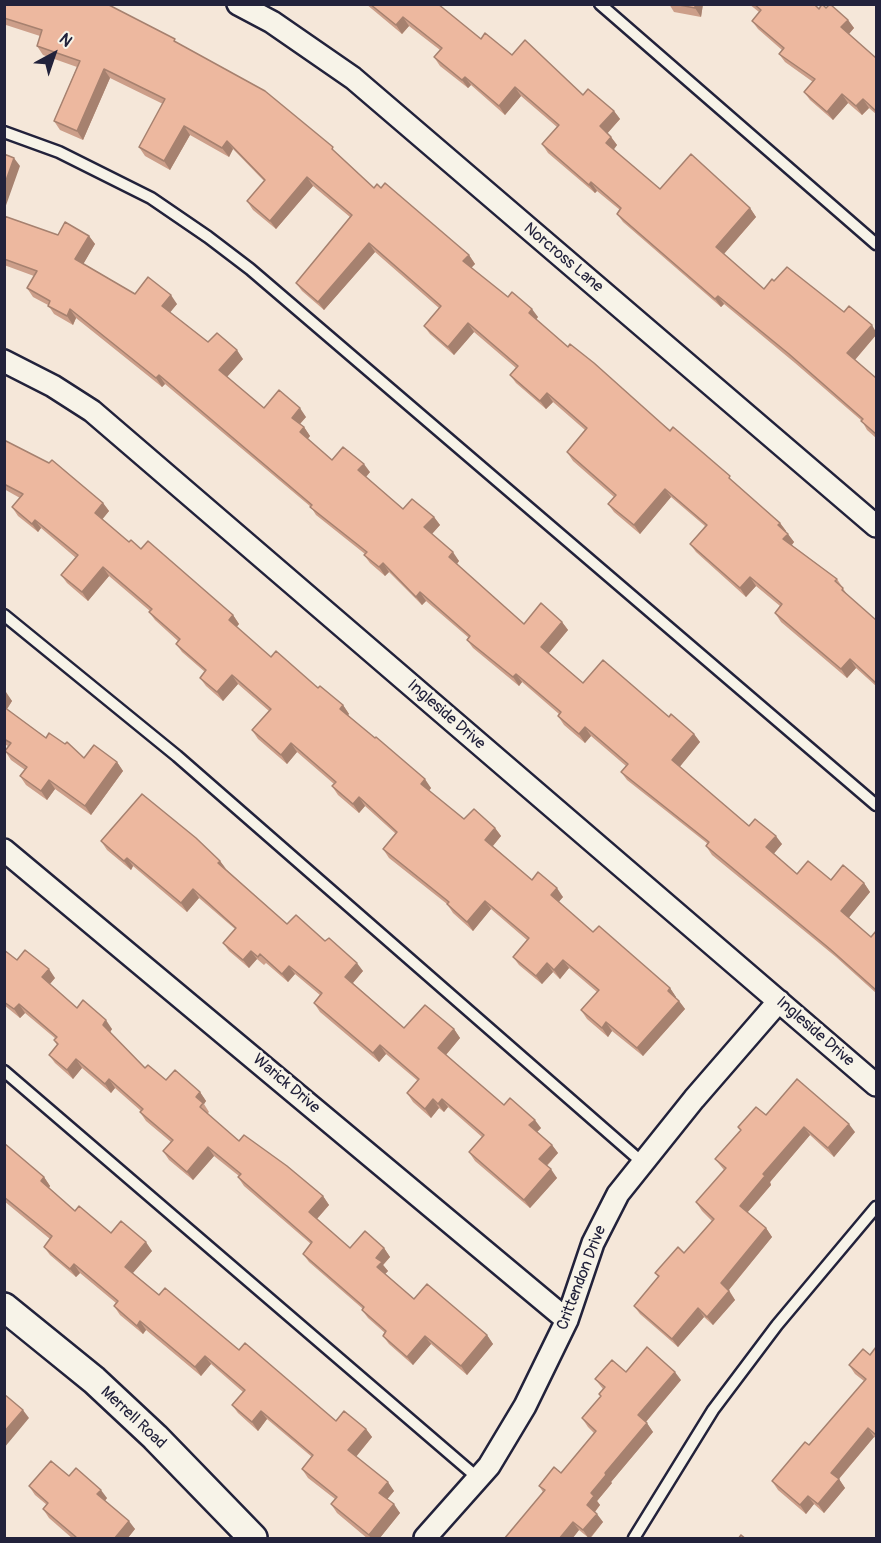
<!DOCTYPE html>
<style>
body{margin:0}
#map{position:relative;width:881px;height:1543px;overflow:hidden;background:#f5e7d9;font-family:Pangolin,sans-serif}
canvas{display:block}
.frame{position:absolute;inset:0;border:6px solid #22223b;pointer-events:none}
.north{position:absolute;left:24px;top:24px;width:60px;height:60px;-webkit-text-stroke:4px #f7f3e8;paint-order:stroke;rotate:40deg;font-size:16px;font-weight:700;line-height:24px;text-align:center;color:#22223b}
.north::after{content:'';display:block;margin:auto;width:21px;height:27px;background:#22223b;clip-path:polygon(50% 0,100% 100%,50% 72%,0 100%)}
</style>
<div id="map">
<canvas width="881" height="1543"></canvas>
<div class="frame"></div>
<div class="north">N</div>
</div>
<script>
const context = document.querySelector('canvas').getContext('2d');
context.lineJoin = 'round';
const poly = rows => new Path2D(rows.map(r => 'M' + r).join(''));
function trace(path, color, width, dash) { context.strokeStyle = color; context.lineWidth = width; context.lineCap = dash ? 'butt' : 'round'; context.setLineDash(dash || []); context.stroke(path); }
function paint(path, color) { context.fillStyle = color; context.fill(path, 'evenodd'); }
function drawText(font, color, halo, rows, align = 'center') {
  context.font = font + ' Pangolin,sans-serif'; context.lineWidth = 5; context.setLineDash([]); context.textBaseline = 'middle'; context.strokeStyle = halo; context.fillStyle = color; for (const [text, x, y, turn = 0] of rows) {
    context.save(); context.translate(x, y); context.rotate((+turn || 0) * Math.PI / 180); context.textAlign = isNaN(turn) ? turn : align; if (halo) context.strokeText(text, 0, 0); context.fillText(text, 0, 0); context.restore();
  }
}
const service = poly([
 [600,4,876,244],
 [4,132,59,152,151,198,208,237,250,269,876,805],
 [4,615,177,756,643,1163],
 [4,1071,478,1478],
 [634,1538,713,1410,777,1325,876,1207]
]);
const minor = poly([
 [238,4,272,22,353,78,876,526],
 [4,361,53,386,92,411,876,1085],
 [4,850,567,1320],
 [425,1538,489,1466,525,1406,567,1320,593,1243,618,1194,694,1099,779,1001]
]);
const tertiary = poly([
 [4,1307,94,1380,155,1437,253,1538]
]);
trace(service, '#22223b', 15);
trace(minor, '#22223b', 26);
trace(tertiary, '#22223b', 32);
trace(service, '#f7f3e8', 10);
trace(minor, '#f7f3e8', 21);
trace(tertiary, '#f7f3e8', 27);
paint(poly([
 [4,4,179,44,339,155,374,188,469,255,475,264,471,268,508,297,538,317,536,319,568,347,735,483,780,523,786,531,786,532,794,542,792,545,837,579,848,596,876,620,876,686,856,668,847,678,781,622,775,613,780,606,756,586,746,597,696,552,690,544,705,526,671,497,640,534,614,512,608,504,614,497,573,461,567,452,585,430,553,402,546,409,516,383,510,375,516,368,474,332,454,355,430,334,424,326,439,308,375,252,324,310,302,291,296,283,350,217,313,186,276,229,253,210,247,201,264,181,233,149,229,157,190,135,170,170,145,156,139,147,163,104,110,78,83,140,60,130,54,121,77,67,43,55,37,46,40,36,6,25,4,22],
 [366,4,438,4,481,39,614,111,620,119,607,133,611,137,617,145,613,150,660,189,750,208,756,217,724,254,764,289,774,281,844,312,876,335,855,360,876,378,876,438,867,430,862,421,795,363,724,304,721,307,623,222,617,214,620,210,597,191,595,193,548,153,542,144,557,127,521,96,505,115,471,85,468,88,440,66,434,57,440,50,409,26,402,34],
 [669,4,703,4,701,17,674,12],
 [749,4,814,4,819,9,826,8,848,20,854,28,849,34,876,58,876,114,869,108,862,115,848,103,833,120,810,100,804,92,813,82,785,62,779,54,782,50,758,29,752,21,759,12],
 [4,216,58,235,89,236,95,244,83,264,135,294,177,304,170,312,208,342,243,359,227,377,264,408,306,417,300,424,304,427,310,436,307,439,332,460,370,472,366,477,403,509,434,517,440,525,432,534,459,561,457,564,524,624,562,622,568,630,549,653,583,683,669,717,694,734,700,742,679,767,749,826,782,844,773,854,797,874,831,880,864,883,870,892,848,918,871,937,876,931,876,993,836,957,712,855,706,846,708,844,627,780,621,772,626,766,591,736,585,743,564,725,558,716,559,714,522,682,519,686,473,648,467,640,469,638,426,601,422,605,389,572,385,576,370,563,364,555,365,554,316,515,311,507,165,384,162,387,76,318,73,325,54,314,48,305,33,297,27,288,34,276,4,265],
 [4,440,103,503,109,511,102,519,129,542,141,549,233,615,239,624,236,627,271,657,343,705,349,714,348,715,431,788,429,791,464,819,495,828,501,836,493,846,532,880,563,897,558,902,593,932,670,988,676,997,675,998,679,1001,685,1009,643,1056,612,1031,608,1037,587,1019,581,1010,597,992,569,968,560,979,553,972,542,984,519,965,513,957,527,940,491,909,473,931,453,913,447,904,389,858,383,849,396,834,365,806,359,813,338,795,332,786,334,784,297,752,287,764,258,739,252,730,269,711,238,684,223,701,206,686,200,678,205,672,182,652,176,644,178,641,155,620,149,612,150,611,109,576,88,601,67,583,61,575,76,558,41,528,38,532,18,516,12,507,20,498,4,489],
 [4,691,12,701,7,709,46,738,84,758,117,762,123,771,91,815,55,789,47,800,26,785,20,776,25,770,11,760,5,751,8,746,4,744],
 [101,841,220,861,226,869,287,924,325,941,363,971,353,983,404,1028,454,1029,460,1038,446,1055,504,1105,541,1128,537,1132,552,1145,558,1153,547,1166,557,1178,530,1208,475,1161,469,1152,482,1137,448,1107,444,1112,439,1108,431,1118,413,1102,407,1093,418,1081,386,1054,379,1062,320,1012,314,1003,320,995,295,974,288,982,266,963,264,965,257,959,249,968,229,951,223,943,235,929,199,898,187,912,133,866,131,870,107,850],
 [4,950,17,960,55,978,50,984,77,1008,112,1029,110,1032,145,1068,166,1080,200,1092,206,1101,204,1104,209,1112,207,1114,239,1141,323,1196,329,1205,317,1219,350,1248,384,1248,390,1257,383,1265,388,1271,385,1274,414,1299,487,1335,493,1344,467,1375,431,1344,413,1365,389,1344,383,1336,385,1333,368,1318,362,1310,363,1309,309,1262,303,1254,311,1244,244,1186,238,1177,239,1176,214,1156,193,1180,169,1160,163,1151,171,1142,146,1121,140,1112,141,1111,115,1088,111,1093,82,1068,73,1079,55,1063,49,1055,57,1045,54,1040,56,1039,25,1013,20,1018,4,1005],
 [766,1115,855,1132,834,1157,810,1135,770,1182,771,1185,747,1213,766,1228,772,1237,729,1290,735,1300,713,1325,704,1317,678,1347,640,1314,634,1306,658,1277,655,1273,684,1253,712,1221,702,1211,696,1202,724,1170,715,1159,741,1130,738,1127],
 [4,1143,44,1177,50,1186,49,1188,75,1211,111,1233,152,1251,133,1273,159,1295,239,1350,336,1421,366,1429,372,1437,356,1457,394,1491,387,1499,400,1513,379,1539,368,1539,337,1513,331,1504,335,1499,308,1478,302,1469,312,1457,267,1419,258,1431,238,1413,232,1405,243,1392,211,1364,201,1376,146,1330,143,1334,120,1315,114,1306,116,1303,80,1273,76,1277,50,1255,44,1247,50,1239,4,1201],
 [876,1347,876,1438,874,1437,839,1479,845,1488,824,1513,814,1504,806,1514,778,1490,772,1481,809,1445,864,1381,855,1374,849,1365,870,1355],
 [626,1372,681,1380,646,1422,653,1432,611,1482,612,1483,597,1501,600,1505,595,1512,603,1522,590,1539,579,1530,572,1539,504,1539,543,1492,539,1486,561,1473,594,1433,588,1427,582,1418,601,1397,599,1394,603,1389,595,1379],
 [69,1476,107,1498,105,1501,135,1529,127,1539,73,1539,49,1518,43,1509,47,1505,35,1495,29,1486]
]), '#cc9e89');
paint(poly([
 [695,4,703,4,701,17,695,8],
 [403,17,409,26,402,34,396,25],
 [848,20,854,28,847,36,841,27],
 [104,69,110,78,83,140,77,131],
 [465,77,471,85,468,88,462,80],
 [515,87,521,96,505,115,499,106],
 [842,94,848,103,833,120,827,112],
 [863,99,869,108,862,115,856,106],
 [614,111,620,119,606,135,600,126],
 [184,126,190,135,170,170,164,161],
 [611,137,617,145,612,152,606,143],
 [227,141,233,149,229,157,222,148],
 [14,158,20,166,4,211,4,186],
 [307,177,313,186,276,229,270,221],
 [591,182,597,191,595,193,589,185],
 [750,208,756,217,722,256,716,247],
 [89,236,95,244,81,268,75,259],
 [369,243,375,252,324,310,318,302],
 [469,255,475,264,469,270,463,261],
 [171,295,177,304,168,315,162,306],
 [718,296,724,304,721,307,715,299],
 [70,309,76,318,73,325,67,316],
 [532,309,538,317,535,321,529,313],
 [468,323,474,332,454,355,448,347],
 [872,325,876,332,876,335,853,362,847,353],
 [237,350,243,359,225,379,219,370],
 [159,375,165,384,162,387,156,378],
 [547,393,553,402,546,409,540,401],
 [300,408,306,417,298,426,292,418],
 [304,427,310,436,306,441,300,432],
 [364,464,370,472,364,479,358,470],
 [665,489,671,497,640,534,634,525],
 [103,503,109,511,101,521,95,513],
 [434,517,440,525,430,536,424,527],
 [35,520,41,528,38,532,32,524],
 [780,523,786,531,784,534,778,525],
 [788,534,794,542,790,547,783,539],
 [453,552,459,561,455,566,449,557],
 [383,563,389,572,385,576,379,567],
 [103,567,109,576,88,601,82,592],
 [750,577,756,586,746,597,740,588],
 [420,592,426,601,422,605,416,597],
 [233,615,239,624,235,629,229,620],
 [562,622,568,630,547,655,541,647],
 [850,659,856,668,847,678,841,669],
 [516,674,522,682,519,686,513,677],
 [232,675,238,684,223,701,217,692],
 [6,692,12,701,5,712,4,694],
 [343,705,349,714,346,717,340,709],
 [585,727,591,736,585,743,579,734],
 [694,734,700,742,678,769,672,760],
 [291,743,297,752,287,764,281,755],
 [117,762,123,771,91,815,85,806],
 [425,779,431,788,427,793,421,784],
 [49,780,55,789,47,800,41,791],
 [359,797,365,806,359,813,353,804],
 [495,828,501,836,491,848,485,840],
 [776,836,782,844,772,856,766,847],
 [127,858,133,866,131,870,124,861],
 [220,861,226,869,218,863],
 [864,883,870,892,847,920,841,911],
 [557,888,563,897,557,904,551,895],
 [193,889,199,898,187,912,181,903],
 [485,901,491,909,473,931,467,922],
 [251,951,257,959,249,968,243,960],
 [563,960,569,968,560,979,554,970],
 [357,963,363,971,351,985,345,977],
 [547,963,553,972,542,984,536,976],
 [289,966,295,974,288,982,282,974],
 [49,969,55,978,48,986,42,977],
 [670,988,676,997,674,1000,668,991],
 [679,1001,685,1009,643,1056,637,1048],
 [19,1004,25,1013,20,1018,14,1009],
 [106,1020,112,1029,109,1034,103,1025],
 [606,1022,612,1031,608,1037,602,1028],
 [454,1029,460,1038,444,1057,438,1048],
 [380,1045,386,1054,379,1062,373,1053],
 [76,1059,82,1068,73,1079,67,1070],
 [109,1079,115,1088,111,1093,105,1084],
 [200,1092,206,1101,204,1104,196,1097],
 [433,1099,439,1108,431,1118,425,1109],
 [442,1099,448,1107,444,1112,438,1104],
 [535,1120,541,1128,535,1134,529,1125],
 [849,1124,855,1132,834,1157,828,1148],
 [804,1127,810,1135,770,1182,771,1185,746,1214,740,1206,763,1174],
 [552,1145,558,1153,545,1167,539,1159],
 [208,1147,214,1156,193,1180,187,1172],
 [551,1169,557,1178,530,1208,524,1200],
 [44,1177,50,1186,47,1190,41,1181],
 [323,1196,329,1205,315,1221,309,1212],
 [766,1228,772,1237,727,1292,721,1283],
 [146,1242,152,1251,131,1275,125,1267],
 [384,1248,390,1257,383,1265,388,1271,383,1276,377,1267,376,1258],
 [74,1264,80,1273,76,1277,70,1269],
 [729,1291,735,1300,713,1325,707,1317],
 [698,1308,704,1317,678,1347,672,1339],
 [140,1321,146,1330,143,1334,137,1326],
 [487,1335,493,1344,467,1375,461,1366],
 [425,1336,431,1344,413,1365,407,1357],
 [205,1356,211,1364,201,1376,195,1367],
 [675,1372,681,1380,644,1424,638,1415],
 [23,1410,29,1418,4,1448,4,1432],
 [261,1411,267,1419,258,1431,252,1422],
 [647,1423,653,1432,611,1482,612,1483,597,1501,600,1505,593,1514,587,1505,591,1493,605,1473],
 [868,1428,874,1437,837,1481,831,1473],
 [366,1429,372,1437,354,1459,348,1450],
 [839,1479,845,1488,824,1513,818,1504],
 [388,1482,394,1491,385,1502,379,1493],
 [101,1490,107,1498,103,1503,97,1494],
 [808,1496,814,1504,806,1514,800,1505],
 [394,1504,400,1513,379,1539,371,1539,369,1535],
 [597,1514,603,1522,589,1539,583,1530],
 [129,1521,135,1529,127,1539,114,1539],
 [573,1522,579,1530,572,1539,559,1539]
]), '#a6816f');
const building = poly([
 [4,4,107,4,175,39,174,41,265,91,333,147,332,149,374,188,377,184,381,188,385,183,469,255,463,261,508,297,512,292,532,309,529,313,568,347,570,344,594,363,670,431,673,427,730,476,729,478,780,523,778,525,788,534,783,539,837,579,835,581,843,588,842,590,876,620,876,683,850,659,841,669,775,613,782,604,750,577,740,588,690,544,707,525,665,489,634,525,608,504,616,495,567,452,587,428,547,393,540,401,510,375,518,366,468,323,448,347,424,326,441,306,369,243,318,302,296,283,352,215,307,177,270,221,247,201,265,180,227,141,222,148,184,126,164,161,139,147,165,99,104,69,77,131,54,121,80,61,37,46,42,30,4,18,4,4],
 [370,4,438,4,481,39,485,33,512,55,525,40,583,95,588,89,614,111,600,126,611,137,606,143,660,189,691,154,750,208,716,247,764,289,772,279,774,281,787,267,844,312,849,306,872,325,847,353,876,378,876,434,861,421,863,419,789,354,718,296,715,299,617,214,621,208,591,182,589,185,542,144,559,125,515,87,499,106,465,77,462,80,434,57,442,48,403,17,396,25,370,4],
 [674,4,695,4,695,8,674,4],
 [754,4,814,4,819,9,822,4,826,8,830,4,848,20,841,27,876,58,876,111,863,99,856,106,842,94,827,112,804,92,815,79,779,54,784,48,752,21,761,10,754,4],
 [4,154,14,158,4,186,4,154],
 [4,216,58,235,65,222,89,236,75,259,135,294,148,277,171,295,162,306,208,342,217,333,237,350,219,370,264,408,279,390,300,408,292,418,304,427,300,432,332,460,343,447,364,464,358,470,403,509,412,499,434,517,424,527,453,552,449,557,524,624,541,603,562,622,541,647,583,683,603,660,669,717,671,714,694,734,672,760,749,826,755,819,776,836,766,847,797,874,808,861,831,880,843,865,864,883,841,911,871,937,876,931,876,990,830,949,706,846,709,842,621,772,628,764,585,727,579,734,558,716,561,712,516,674,513,677,467,640,470,636,420,592,416,597,383,563,379,567,364,555,367,552,310,507,312,505,159,375,156,378,70,309,67,316,48,306,50,301,27,288,37,271,4,259,4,216],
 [4,440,49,463,52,460,103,503,95,513,129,542,131,540,141,549,148,541,233,615,229,620,271,657,276,651,318,688,320,686,343,705,340,709,375,738,376,737,425,779,421,784,464,819,474,809,495,828,485,840,532,880,538,872,557,888,551,895,593,932,599,926,670,988,668,991,679,1001,637,1048,606,1022,602,1028,581,1010,599,990,563,960,554,970,547,963,536,976,513,957,529,938,485,901,467,922,447,904,449,902,383,849,397,832,359,797,353,804,332,786,336,782,291,743,281,755,252,730,271,709,232,675,217,692,200,678,206,670,176,644,180,639,149,612,152,609,103,567,82,592,61,575,78,555,35,520,32,524,12,507,23,494,4,484,4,440],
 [4,707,46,738,49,733,65,744,67,742,84,758,94,745,117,762,85,806,49,780,41,791,20,776,27,767,5,751,11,743,4,739,4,707],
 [142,794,196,838,220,861,218,863,287,924,296,915,325,941,329,938,357,963,345,977,404,1028,425,1005,454,1029,438,1048,504,1105,510,1098,535,1120,529,1125,552,1145,539,1159,551,1169,524,1200,469,1152,484,1135,442,1099,438,1104,433,1099,425,1109,407,1093,419,1079,380,1045,373,1053,314,1003,322,993,289,966,282,974,260,954,258,957,251,951,243,960,223,943,236,928,193,889,181,903,127,858,124,861,101,841,142,794],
 [4,950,17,960,25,950,49,969,42,977,77,1008,83,1000,106,1020,103,1025,145,1068,148,1065,166,1080,175,1070,200,1092,196,1097,203,1103,200,1107,239,1141,244,1135,287,1166,323,1196,309,1212,350,1248,365,1231,384,1248,376,1258,382,1262,377,1267,414,1299,427,1284,487,1335,461,1366,425,1336,407,1357,383,1336,386,1331,362,1310,364,1307,303,1254,312,1242,238,1177,241,1174,208,1147,187,1172,163,1151,173,1140,140,1112,143,1109,109,1079,105,1084,76,1059,67,1070,49,1055,58,1044,54,1040,57,1037,19,1004,14,1009,4,1002,4,950],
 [797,1079,849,1124,828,1148,804,1127,763,1174,765,1176,740,1206,766,1228,721,1283,729,1291,707,1317,698,1308,672,1339,634,1306,659,1276,655,1273,678,1247,684,1253,714,1219,696,1202,726,1168,715,1159,741,1130,738,1127,756,1107,766,1115,797,1079],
 [4,1143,44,1177,41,1181,75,1211,79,1206,111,1233,121,1221,146,1242,125,1267,159,1295,165,1288,239,1350,245,1343,336,1421,344,1411,366,1429,348,1450,388,1482,379,1493,394,1504,369,1535,331,1504,337,1497,302,1469,313,1455,261,1411,252,1422,232,1405,245,1390,205,1356,195,1367,140,1321,137,1326,114,1306,118,1301,74,1264,70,1269,44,1247,52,1236,4,1197,4,1143],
 [647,1347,675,1372,638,1415,647,1423,605,1473,606,1475,591,1493,594,1496,587,1505,597,1514,583,1530,573,1522,559,1539,504,1539,545,1490,539,1486,554,1467,561,1473,596,1431,582,1418,601,1396,599,1394,605,1387,595,1379,612,1360,626,1372,647,1347],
 [876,1347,876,1435,868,1428,831,1473,839,1479,818,1504,808,1496,800,1505,772,1481,805,1442,809,1445,866,1379,849,1365,863,1349,870,1355,876,1347],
 [4,1394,23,1410,4,1432,4,1394],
 [51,1461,69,1476,76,1468,101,1490,97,1494,129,1521,114,1539,75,1539,76,1537,43,1509,48,1503,29,1486,51,1461],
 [741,1535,746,1539,738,1539,741,1535]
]);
paint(building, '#edb89f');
trace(building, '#a6816f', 1.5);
drawText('16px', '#22223b', '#f7f3e8', [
 ["Norcross Lane",563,258,40],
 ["Ingleside Drive",446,715,41],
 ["Ingleside Drive",815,1032,41],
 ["Warick Drive",286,1084,40],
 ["Crittendon Drive",582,1278,-69],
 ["Merrell Road",133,1418,43]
]);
</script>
